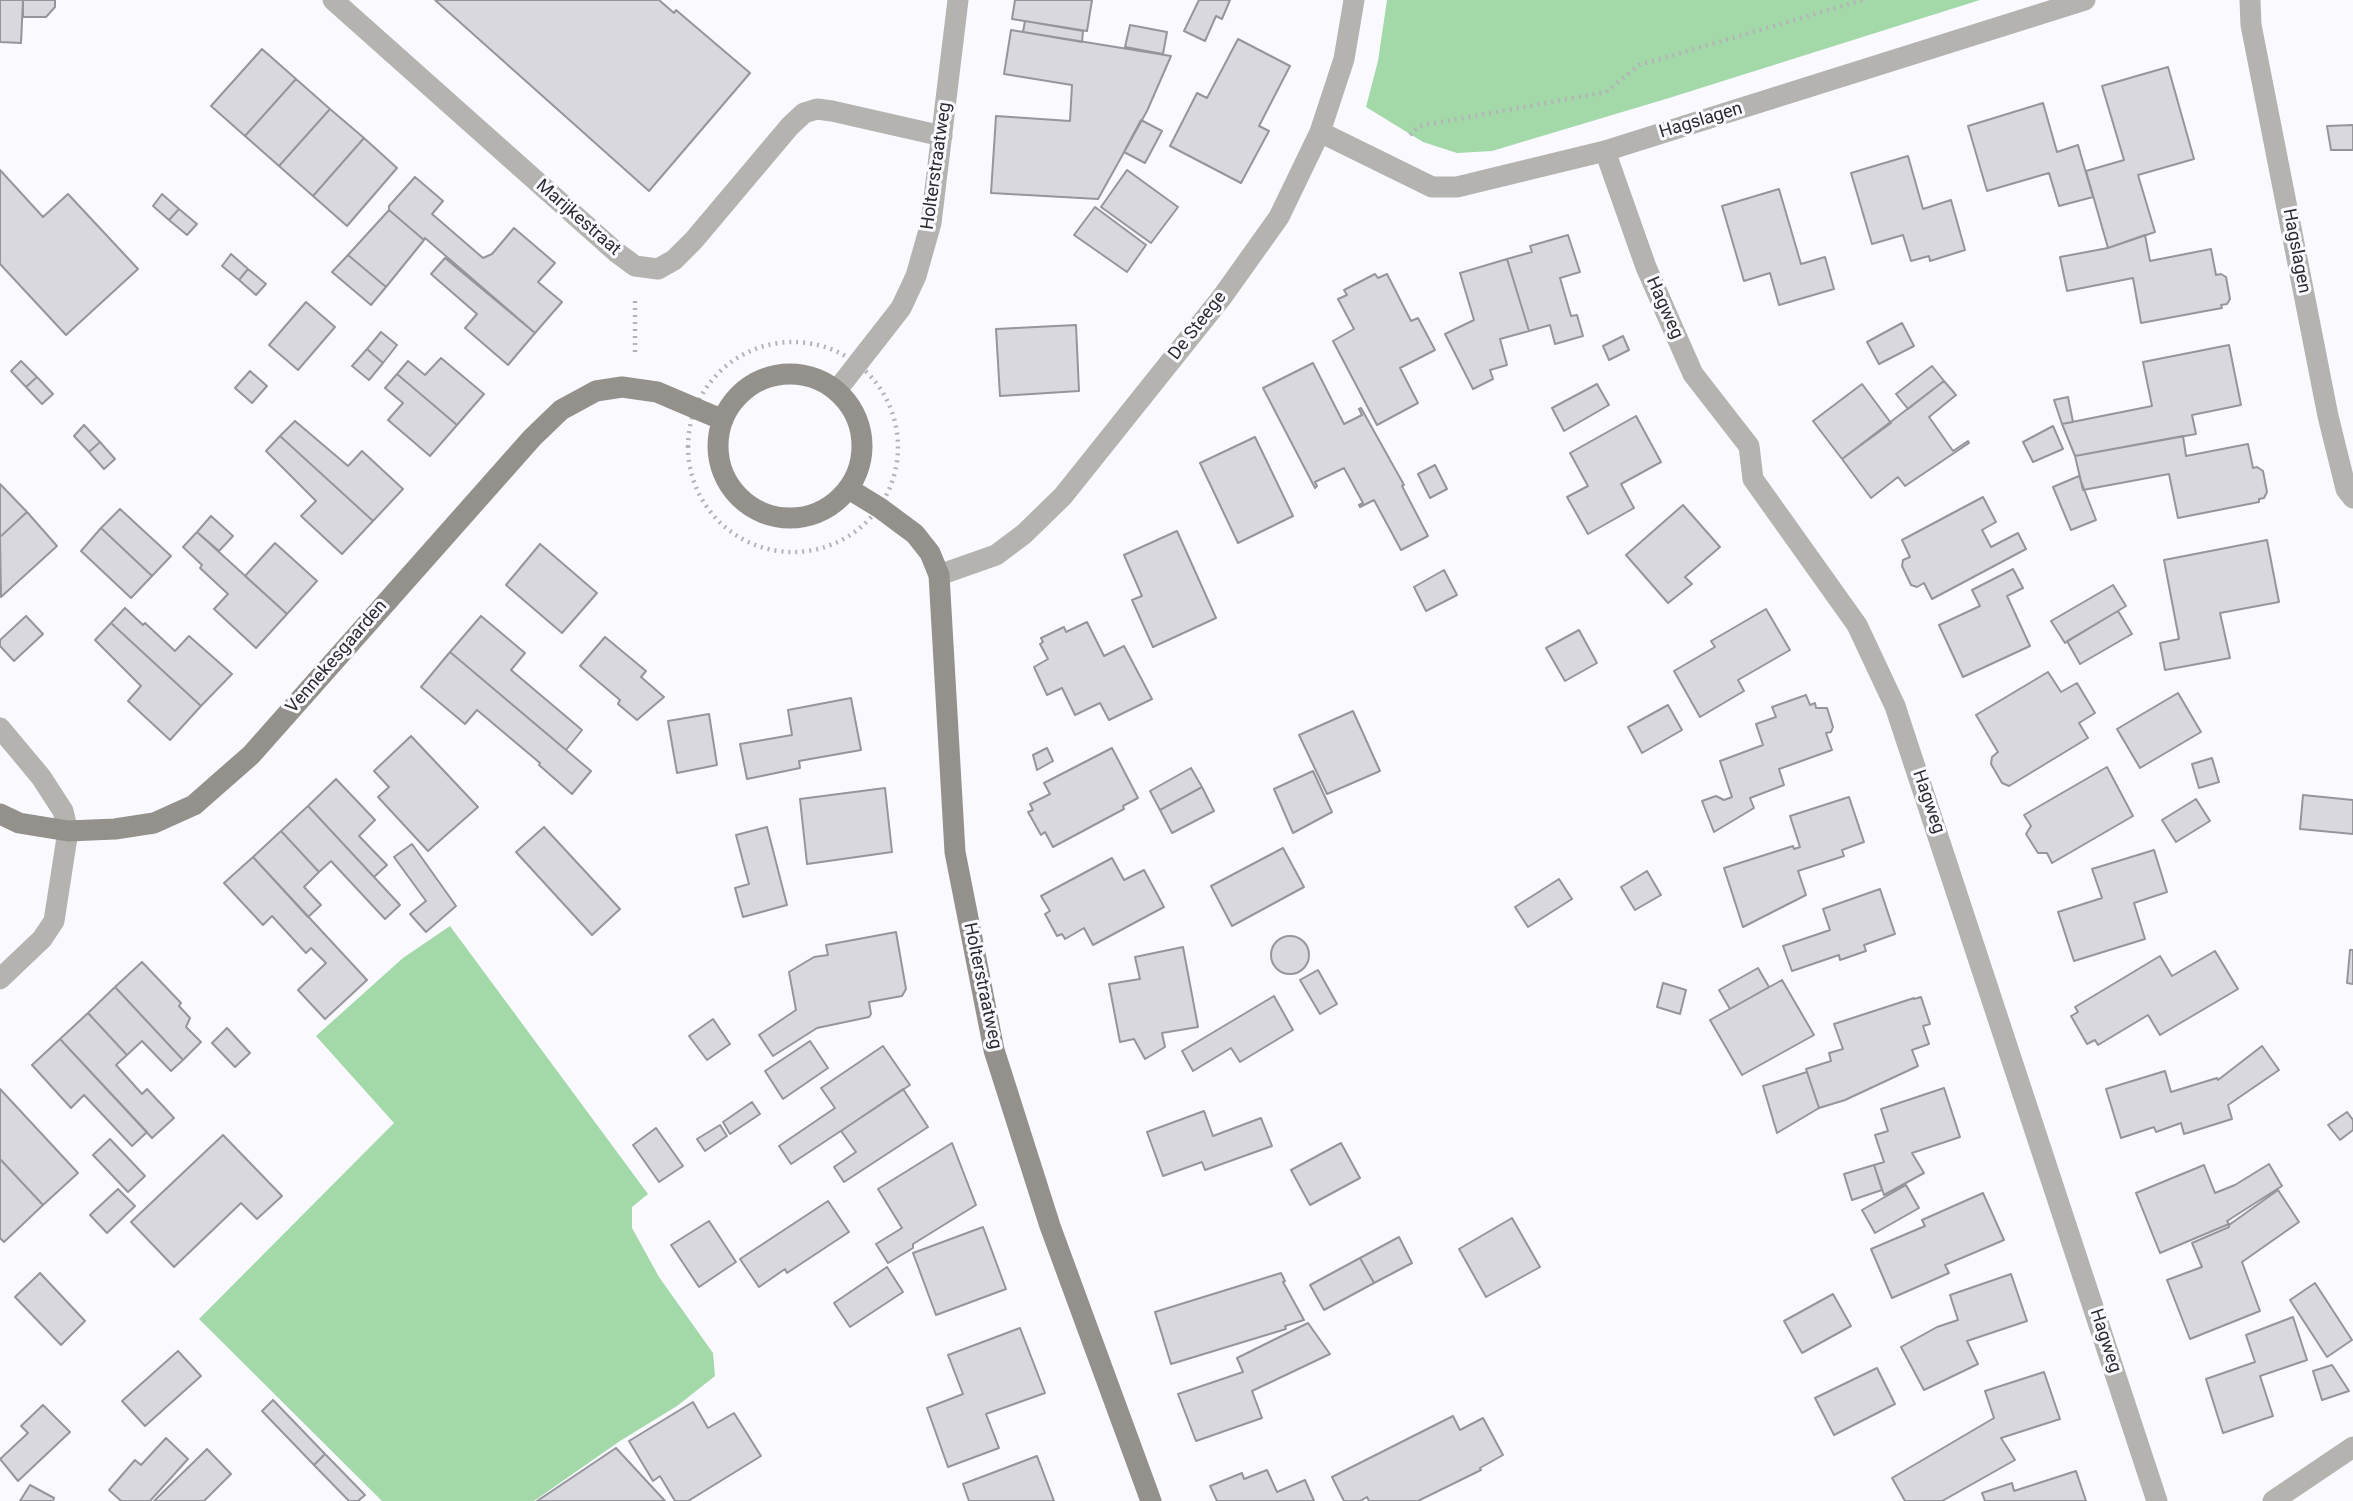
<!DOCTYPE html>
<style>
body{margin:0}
canvas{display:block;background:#f9f9ff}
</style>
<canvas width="2353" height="1501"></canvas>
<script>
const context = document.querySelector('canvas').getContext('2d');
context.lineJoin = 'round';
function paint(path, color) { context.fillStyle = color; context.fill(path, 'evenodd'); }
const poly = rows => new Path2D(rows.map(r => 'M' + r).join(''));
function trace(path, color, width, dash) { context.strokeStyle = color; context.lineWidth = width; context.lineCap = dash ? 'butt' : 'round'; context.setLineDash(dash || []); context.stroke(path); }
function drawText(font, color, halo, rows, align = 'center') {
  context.font = font + ' Roboto,sans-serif'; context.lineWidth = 6; context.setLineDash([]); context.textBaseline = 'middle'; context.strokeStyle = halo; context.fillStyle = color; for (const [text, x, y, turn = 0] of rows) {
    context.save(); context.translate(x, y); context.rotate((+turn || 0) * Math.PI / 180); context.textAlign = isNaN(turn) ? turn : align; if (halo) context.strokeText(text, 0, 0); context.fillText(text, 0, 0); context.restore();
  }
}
paint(poly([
 [1387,0,1980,0,1669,98,1492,151,1457,153,1423,142,1366,107,1378,61],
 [450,926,648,1194,632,1207,632,1228,659,1277,713,1353,715,1376,677,1406,620,1441,534,1501,382,1501,199,1319,394,1123,316,1036,403,958]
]), '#a3d8a9');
const building = poly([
 [0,0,23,0,21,43,0,42,0,0],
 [23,0,55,0,55,7,46,17,23,17,23,0],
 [435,0,659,0,674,13,676,10,750,73,649,191,435,0],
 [1015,0,1092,0,1087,31,1012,19,1015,0],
 [1199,0,1230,0,1222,19,1216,16,1205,41,1184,31,1199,0],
 [1025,21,1083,31,1082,42,1023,32,1025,21],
 [1130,25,1167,32,1163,54,1125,47,1130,25],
 [1011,30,1171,56,1147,111,1098,199,991,193,996,116,1070,121,1072,85,1004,74,1011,30],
 [1238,39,1290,66,1259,126,1269,131,1241,183,1170,146,1197,93,1207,98,1238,39],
 [262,49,296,79,245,136,211,106,262,49],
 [2168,67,2194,159,2138,175,2155,232,2108,248,2086,171,2124,160,2102,86,2168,67],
 [296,79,330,109,279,166,245,136,296,79],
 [2043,103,2057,152,2078,145,2093,197,2059,206,2049,173,1987,191,1968,126,2043,103],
 [330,109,364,138,313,196,279,166,330,109],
 [1141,120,1162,131,1145,163,1124,152,1141,120],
 [2353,125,2353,150,2331,150,2327,126,2353,125],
 [364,138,397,168,347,226,313,196,364,138],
 [1908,156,1923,209,1951,200,1965,250,1930,261,1929,256,1911,261,1903,235,1872,244,1851,173,1908,156],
 [0,170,43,217,68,194,138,269,66,335,0,264,0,170],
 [1127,170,1178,207,1151,243,1101,207,1127,170],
 [415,177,443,201,432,214,483,258,492,254,514,228,555,263,538,282,562,302,535,333,425,238,424,240,389,210,389,206,415,177],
 [1779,189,1801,264,1825,257,1834,289,1779,305,1770,273,1744,281,1722,206,1779,189],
 [162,194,179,209,169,220,153,206,162,194],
 [1095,207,1146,245,1127,272,1074,235,1095,207],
 [179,209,197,224,187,235,169,220,179,209],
 [389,210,424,240,386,287,348,255,389,210],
 [1568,235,1580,272,1560,278,1571,316,1577,315,1583,336,1555,344,1550,325,1529,331,1507,259,1532,252,1530,246,1568,235],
 [2145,235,2150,261,2211,249,2216,275,2221,274,2226,277,2230,299,2227,304,2221,305,2222,308,2141,323,2133,278,2067,291,2060,257,2108,248,2145,235],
 [231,254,248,269,239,280,222,266,231,254],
 [348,255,386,287,371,305,332,272,348,255],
 [445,258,535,333,508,365,465,328,477,314,431,274,445,258],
 [1507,259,1529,331,1500,339,1507,365,1490,370,1493,379,1473,389,1445,334,1474,320,1460,273,1507,259],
 [248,269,266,284,256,295,239,280,248,269],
 [1375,274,1378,278,1387,274,1411,321,1418,318,1435,350,1400,368,1418,403,1377,425,1333,341,1354,329,1338,299,1347,295,1344,290,1375,274],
 [306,302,335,327,298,370,269,345,306,302],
 [1902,323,1914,346,1879,364,1867,342,1902,323],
 [1076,325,1079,391,1000,396,996,329,1076,325],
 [381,332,397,345,383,363,367,349,381,332],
 [1623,336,1629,350,1609,360,1603,346,1623,336],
 [2229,345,2241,405,2192,415,2196,434,2075,456,2062,424,2152,406,2143,362,2229,345],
 [367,349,383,363,369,380,352,366,367,349],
 [441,358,484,394,457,425,397,374,408,361,425,375,441,358],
 [21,361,37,377,26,387,11,371,21,361],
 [1313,363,1344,424,1362,415,1359,409,1361,408,1404,485,1402,486,1428,536,1401,550,1374,500,1360,507,1359,505,1363,503,1344,468,1315,482,1317,486,1315,488,1263,388,1313,363],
 [1932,366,1944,381,1908,409,1896,394,1932,366],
 [250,371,267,386,252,403,235,388,250,371],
 [397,374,457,425,430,456,388,420,403,403,385,388,397,374],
 [37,377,53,394,42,404,26,387,37,377],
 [1944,381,1956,395,1929,417,1953,451,1968,441,1969,443,1905,486,1898,477,1871,498,1842,459,1944,381],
 [1597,384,1609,405,1564,431,1552,408,1597,384],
 [1862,384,1891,423,1842,459,1813,421,1862,384],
 [2068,397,2073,422,2062,424,2054,400,2068,397],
 [1636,416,1661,462,1621,484,1634,508,1588,534,1567,497,1588,486,1570,453,1636,416],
 [295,421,348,466,362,451,403,489,373,521,280,436,295,421],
 [84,425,100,442,89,452,74,436,84,425],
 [2053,426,2063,449,2033,462,2023,442,2053,426],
 [280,436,373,521,342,554,301,516,316,501,266,451,280,436],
 [2183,436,2186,456,2248,444,2253,468,2257,467,2263,471,2267,492,2264,498,2259,499,2259,502,2178,518,2169,474,2083,490,2075,456,2183,436],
 [1255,437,1293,516,1238,543,1200,463,1255,437],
 [100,442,115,459,104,469,89,452,100,442],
 [1435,465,1447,489,1430,498,1418,474,1435,465],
 [2079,476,2096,520,2071,530,2053,487,2079,476],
 [0,484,27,512,0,537,0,484],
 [1983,497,1996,522,1982,530,1991,547,2018,533,2026,549,1932,599,1924,583,1917,587,1911,585,1902,566,1903,560,1910,557,1902,540,1983,497],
 [1683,505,1720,547,1685,577,1692,584,1668,603,1626,555,1683,505],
 [120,509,171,556,152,576,101,528,120,509],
 [27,512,57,546,1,597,0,537,27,512],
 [211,516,233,536,219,551,197,532,211,516],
 [101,528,152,576,131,598,81,551,101,528],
 [1177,531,1216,618,1153,647,1132,600,1142,596,1124,555,1177,531],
 [197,532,287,614,256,648,214,609,228,594,200,568,202,565,183,547,197,532],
 [2267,540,2279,602,2220,613,2230,658,2165,670,2160,643,2179,639,2164,560,2267,540],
 [275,543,317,581,287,614,245,576,275,543],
 [540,544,597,593,562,633,506,585,540,544],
 [2013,569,2023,588,2007,596,2030,646,1963,677,1939,625,1980,606,1972,590,2013,569],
 [1444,570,1457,595,1426,611,1414,587,1444,570],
 [2113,585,2126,606,2065,643,2051,621,2113,585],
 [125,608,143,625,145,623,175,651,189,636,232,674,201,706,111,623,125,608],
 [1766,609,1790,650,1738,680,1744,691,1700,717,1674,671,1715,647,1711,641,1766,609],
 [2118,611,2132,634,2080,664,2067,641,2118,611],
 [26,616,43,634,14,661,0,646,0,640,26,616],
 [481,616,525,653,511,670,582,730,566,750,450,652,481,616],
 [1087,622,1104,656,1124,646,1152,699,1109,720,1100,703,1075,715,1062,688,1047,695,1034,667,1048,659,1040,644,1043,642,1041,638,1064,627,1066,632,1087,622],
 [111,623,201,706,170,740,128,701,141,686,95,640,111,623],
 [1579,630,1597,663,1565,681,1546,648,1579,630],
 [605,637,646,671,641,677,664,697,637,720,618,704,620,700,580,666,605,637],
 [450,652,591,771,572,794,539,765,540,763,477,710,465,724,421,687,450,652],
 [2048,672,2061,692,2077,683,2095,713,2079,723,2088,738,2009,786,2002,783,1991,764,1992,757,1998,752,1976,715,2048,672],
 [2178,693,2201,732,2140,768,2117,729,2178,693],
 [1806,695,1810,705,1815,703,1816,708,1827,708,1833,727,1831,732,1826,733,1832,750,1779,769,1784,785,1750,798,1754,808,1714,832,1702,801,1716,796,1724,800,1732,797,1720,761,1763,745,1756,724,1776,717,1772,707,1806,695],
 [851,698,861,750,799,761,800,768,747,779,740,744,792,735,788,710,851,698],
 [1668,705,1682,730,1642,753,1628,727,1668,705],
 [1353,711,1380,771,1327,794,1299,735,1353,711],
 [709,714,717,765,677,773,668,721,709,714],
 [411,736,478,807,428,851,378,797,389,787,374,771,411,736],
 [1047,748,1053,761,1037,770,1033,755,1047,748],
 [1112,748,1138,798,1123,806,1124,809,1053,847,1045,832,1041,835,1028,812,1033,810,1030,804,1050,794,1044,783,1112,748],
 [2212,758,2219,782,2199,788,2192,764,2212,758],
 [2107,767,2133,816,2052,863,2047,853,2038,853,2026,834,2031,826,2024,815,2107,767],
 [1191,768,1202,787,1160,810,1150,791,1191,768],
 [1313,771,1332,812,1293,833,1274,789,1313,771],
 [336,779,375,820,359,836,387,865,374,877,308,806,336,779],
 [1202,787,1214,811,1172,833,1160,810,1202,787],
 [885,788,892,852,807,864,800,799,885,788],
 [2303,795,2353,800,2353,834,2300,829,2303,795],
 [1849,797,1864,842,1842,850,1844,856,1798,871,1806,895,1743,927,1724,868,1793,846,1794,849,1800,847,1790,816,1849,797],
 [2196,799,2210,821,2176,842,2162,820,2196,799],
 [308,806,400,905,385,919,331,861,319,872,281,831,308,806],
 [544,827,620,909,592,935,516,852,544,827],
 [767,827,787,905,743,917,735,888,749,884,736,835,767,827],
 [281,831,319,872,304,887,321,905,308,917,253,857,281,831],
 [412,844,456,906,426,932,410,914,426,901,394,857,412,844],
 [1283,848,1304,887,1232,926,1211,886,1283,848],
 [2154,850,2167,892,2134,903,2145,939,2074,961,2058,912,2102,898,2092,869,2154,850],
 [253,857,367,980,325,1019,298,990,326,963,311,948,306,953,272,916,263,925,224,883,253,857],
 [1112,858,1124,880,1144,870,1164,907,1093,945,1084,928,1065,939,1062,934,1057,936,1045,914,1050,911,1041,896,1112,858],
 [1647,871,1661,895,1635,910,1621,887,1647,871],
 [1559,879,1572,899,1528,927,1515,907,1559,879],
 [1880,889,1895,934,1864,945,1866,951,1840,960,1839,955,1792,971,1783,946,1830,930,1823,909,1880,889],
 [896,932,906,989,902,996,869,1002,871,1014,869,1017,817,1028,773,1056,759,1035,796,1010,789,972,814,957,828,955,826,945,896,932],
 '1271 955a19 19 0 1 1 38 0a19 19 0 1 1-38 0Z',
 [1183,947,1198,1027,1162,1033,1165,1047,1145,1059,1134,1039,1120,1042,1109,984,1140,979,1135,957,1183,947],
 [2350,950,2353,950,2353,984,2347,983,2350,950],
 [2215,951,2238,989,2160,1035,2148,1015,2098,1045,2095,1040,2087,1044,2071,1016,2078,1012,2075,1007,2160,956,2172,976,2215,951],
 [142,962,181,1003,179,1006,190,1018,186,1027,201,1042,183,1060,115,987,142,962],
 [1758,968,1769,987,1730,1009,1719,990,1758,968],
 [1318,970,1337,1004,1320,1014,1300,980,1318,970],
 [1782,980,1814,1035,1742,1075,1710,1020,1782,980],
 [1663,983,1686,990,1680,1014,1657,1007,1663,983],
 [115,987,183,1060,171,1071,142,1041,127,1055,88,1013,115,987],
 [1274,996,1293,1030,1240,1062,1231,1048,1193,1071,1182,1051,1274,996],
 [1921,997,1930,1024,1923,1026,1929,1044,1912,1050,1918,1066,1845,1100,1819,1108,1806,1069,1831,1061,1829,1053,1843,1049,1834,1024,1914,998,1914,999,1921,997],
 [88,1013,127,1055,116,1065,142,1094,147,1089,174,1118,152,1138,60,1039,88,1013],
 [713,1019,730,1044,707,1060,689,1036,713,1019],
 [227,1028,250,1053,235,1067,212,1043,227,1028],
 [60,1039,147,1132,132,1146,84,1095,71,1108,32,1065,60,1039],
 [810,1041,828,1068,783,1099,765,1071,810,1041],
 [883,1046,910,1085,791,1164,779,1146,835,1108,821,1088,883,1046],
 [2262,1046,2279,1070,2228,1105,2232,1119,2184,1134,2181,1123,2156,1132,2154,1127,2121,1138,2106,1089,2165,1071,2171,1092,2217,1078,2218,1080,2262,1046],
 [1807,1072,1819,1108,1777,1133,1763,1086,1807,1072],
 [1944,1088,1960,1137,1912,1153,1924,1173,1884,1195,1874,1165,1884,1162,1875,1135,1888,1131,1881,1109,1944,1088],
 [0,1089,78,1173,43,1205,0,1159,0,1089],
 [903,1089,928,1127,844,1182,834,1167,856,1152,841,1131,903,1089],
 [752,1102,760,1114,730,1134,723,1122,752,1102],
 [1204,1111,1213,1136,1261,1118,1272,1146,1205,1170,1202,1162,1163,1176,1147,1132,1204,1111],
 [2347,1112,2353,1120,2353,1130,2340,1140,2328,1125,2347,1112],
 [720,1125,727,1136,705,1151,697,1139,720,1125],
 [656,1128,683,1166,659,1182,633,1145,656,1128],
 [223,1135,282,1196,257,1219,241,1203,174,1267,131,1222,223,1135],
 [110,1139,145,1176,128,1192,93,1155,110,1139],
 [952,1143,976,1205,913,1244,913,1248,888,1263,876,1244,902,1228,878,1189,952,1143],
 [1341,1143,1360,1178,1310,1205,1291,1170,1341,1143],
 [0,1159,43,1205,4,1242,0,1238,0,1159],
 [2269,1164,2282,1186,2227,1221,2229,1224,2160,1253,2136,1193,2204,1165,2215,1193,2235,1185,2269,1164],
 [1874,1165,1882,1190,1852,1200,1844,1174,1874,1165],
 [1906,1185,1919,1208,1875,1233,1862,1210,1906,1185],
 [118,1189,135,1206,107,1233,90,1215,118,1189],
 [2278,1190,2299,1222,2242,1262,2260,1311,2190,1339,2167,1280,2202,1267,2192,1243,2229,1227,2229,1225,2278,1190],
 [1983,1193,2004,1240,1945,1265,1949,1273,1892,1298,1871,1249,1925,1226,1922,1220,1983,1193],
 [828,1201,849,1232,787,1273,785,1269,759,1287,740,1259,828,1201],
 [1512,1218,1540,1267,1486,1297,1459,1249,1512,1218],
 [709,1221,736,1262,699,1287,671,1245,709,1221],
 [983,1227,1006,1289,936,1315,913,1253,983,1227],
 [1399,1237,1412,1263,1374,1283,1360,1258,1399,1237],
 [1360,1258,1374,1283,1324,1310,1310,1285,1360,1258],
 [887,1267,903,1292,850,1327,834,1303,887,1267],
 [40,1273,85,1321,61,1345,15,1297,40,1273],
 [1281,1273,1285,1281,1283,1282,1304,1320,1285,1326,1286,1329,1171,1364,1155,1312,1281,1273],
 [2011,1274,2027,1321,1967,1341,1978,1364,1924,1390,1901,1347,1937,1327,1958,1320,1950,1295,2011,1274],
 [2315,1283,2352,1340,2327,1357,2290,1300,2315,1283],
 [1833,1294,1851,1326,1802,1353,1784,1321,1833,1294],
 [2293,1317,2307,1360,2260,1376,2273,1416,2223,1433,2206,1379,2255,1362,2246,1335,2293,1317],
 [1308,1323,1330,1354,1252,1391,1262,1418,1196,1441,1178,1394,1243,1372,1237,1358,1308,1323],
 [1020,1328,1045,1393,986,1414,999,1448,948,1467,927,1408,963,1394,948,1355,1020,1328],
 [178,1351,201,1376,145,1426,122,1401,178,1351],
 [2332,1365,2349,1391,2322,1400,2313,1371,2332,1365],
 [1877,1368,1895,1404,1834,1435,1815,1398,1877,1368],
 [2044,1372,2060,1419,2001,1438,2015,1460,1942,1501,1905,1501,1892,1478,1994,1418,1985,1391,2044,1372],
 [273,1400,325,1454,314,1465,262,1411,273,1400],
 [693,1402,708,1428,734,1413,761,1456,688,1501,675,1501,660,1476,653,1481,629,1441,693,1402],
 [43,1405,70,1432,18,1481,0,1459,28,1433,21,1426,43,1405],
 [1453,1416,1460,1430,1483,1418,1503,1455,1480,1468,1481,1470,1418,1501,1369,1501,1367,1497,1360,1501,1344,1501,1332,1477,1453,1416],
 [166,1438,188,1459,150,1501,121,1501,109,1490,135,1460,141,1465,166,1438],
 [616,1448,665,1501,537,1501,616,1448],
 [207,1449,231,1474,204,1501,154,1501,207,1449],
 [325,1454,365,1495,358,1501,349,1501,314,1465,325,1454],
 [1037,1456,1054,1501,969,1501,963,1484,1037,1456],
 [1267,1470,1277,1492,1305,1480,1314,1501,1217,1501,1210,1486,1242,1473,1244,1479,1267,1470],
 [2076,1471,2086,1501,1985,1501,1982,1493,2012,1483,2014,1491,2076,1471],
 [30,1485,54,1498,53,1501,20,1501,30,1485]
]);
paint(building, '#d9d8df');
trace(building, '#96959c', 2);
trace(poly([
 [1410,135,1419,126,1606,92,1639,65,1863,0],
 '688 447a105 105 0 1 1 210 0a105 105 0 1 1-210 0Z',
 [635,352,635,301]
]), '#b3b3b8', 4.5, [2, 5]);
trace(poly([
 [333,0,616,252,635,266,658,269,674,260,694,240,790,126,804,113,817,109,832,111,942,136],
 [2250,0,2251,25,2328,416,2346,489,2353,498],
 [1320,132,1432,187,1457,187,1605,151,2085,0],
 [1605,151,1646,267,1693,374,1749,446,1753,479,1857,625,1895,706,2157,1501],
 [939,575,996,555,1024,534,1063,496,1222,297,1279,217,1320,132,1344,59,1354,0],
 [0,728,41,777,63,811,68,831,54,921,42,939,0,979],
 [2273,1501,2353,1447]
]), '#b5b3b0', 21);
trace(poly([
 [837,390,901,308,916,276,931,223,958,0]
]), '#b5b3b0', 21);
trace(poly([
 '718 446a72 72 0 1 1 144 0a72 72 0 1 1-144 0Z',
 [849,489,880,508,915,534,930,553,939,575,955,852,994,1050,1050,1226,1151,1501],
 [0,814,19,823,68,831,115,829,154,823,194,805,251,755,532,438,561,410,596,391,622,387,657,392,723,420]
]), '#94918c', 21);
drawText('18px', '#2c2b2e', '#f9f9ff', [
 ["Hagslagen",1701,121,-17],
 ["Holterstraatweg",937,166,-82],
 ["Marijkestraat",578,218,41],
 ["Hagslagen",2296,251,79],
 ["Hagweg",1664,308,66],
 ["De Steege",1198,326,-52],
 ["Vennekesgaarden",337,657,-49],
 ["Hagweg",1928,802,71],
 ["Holterstraatweg",982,986,78],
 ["Hagweg",2105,1341,72]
]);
</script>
